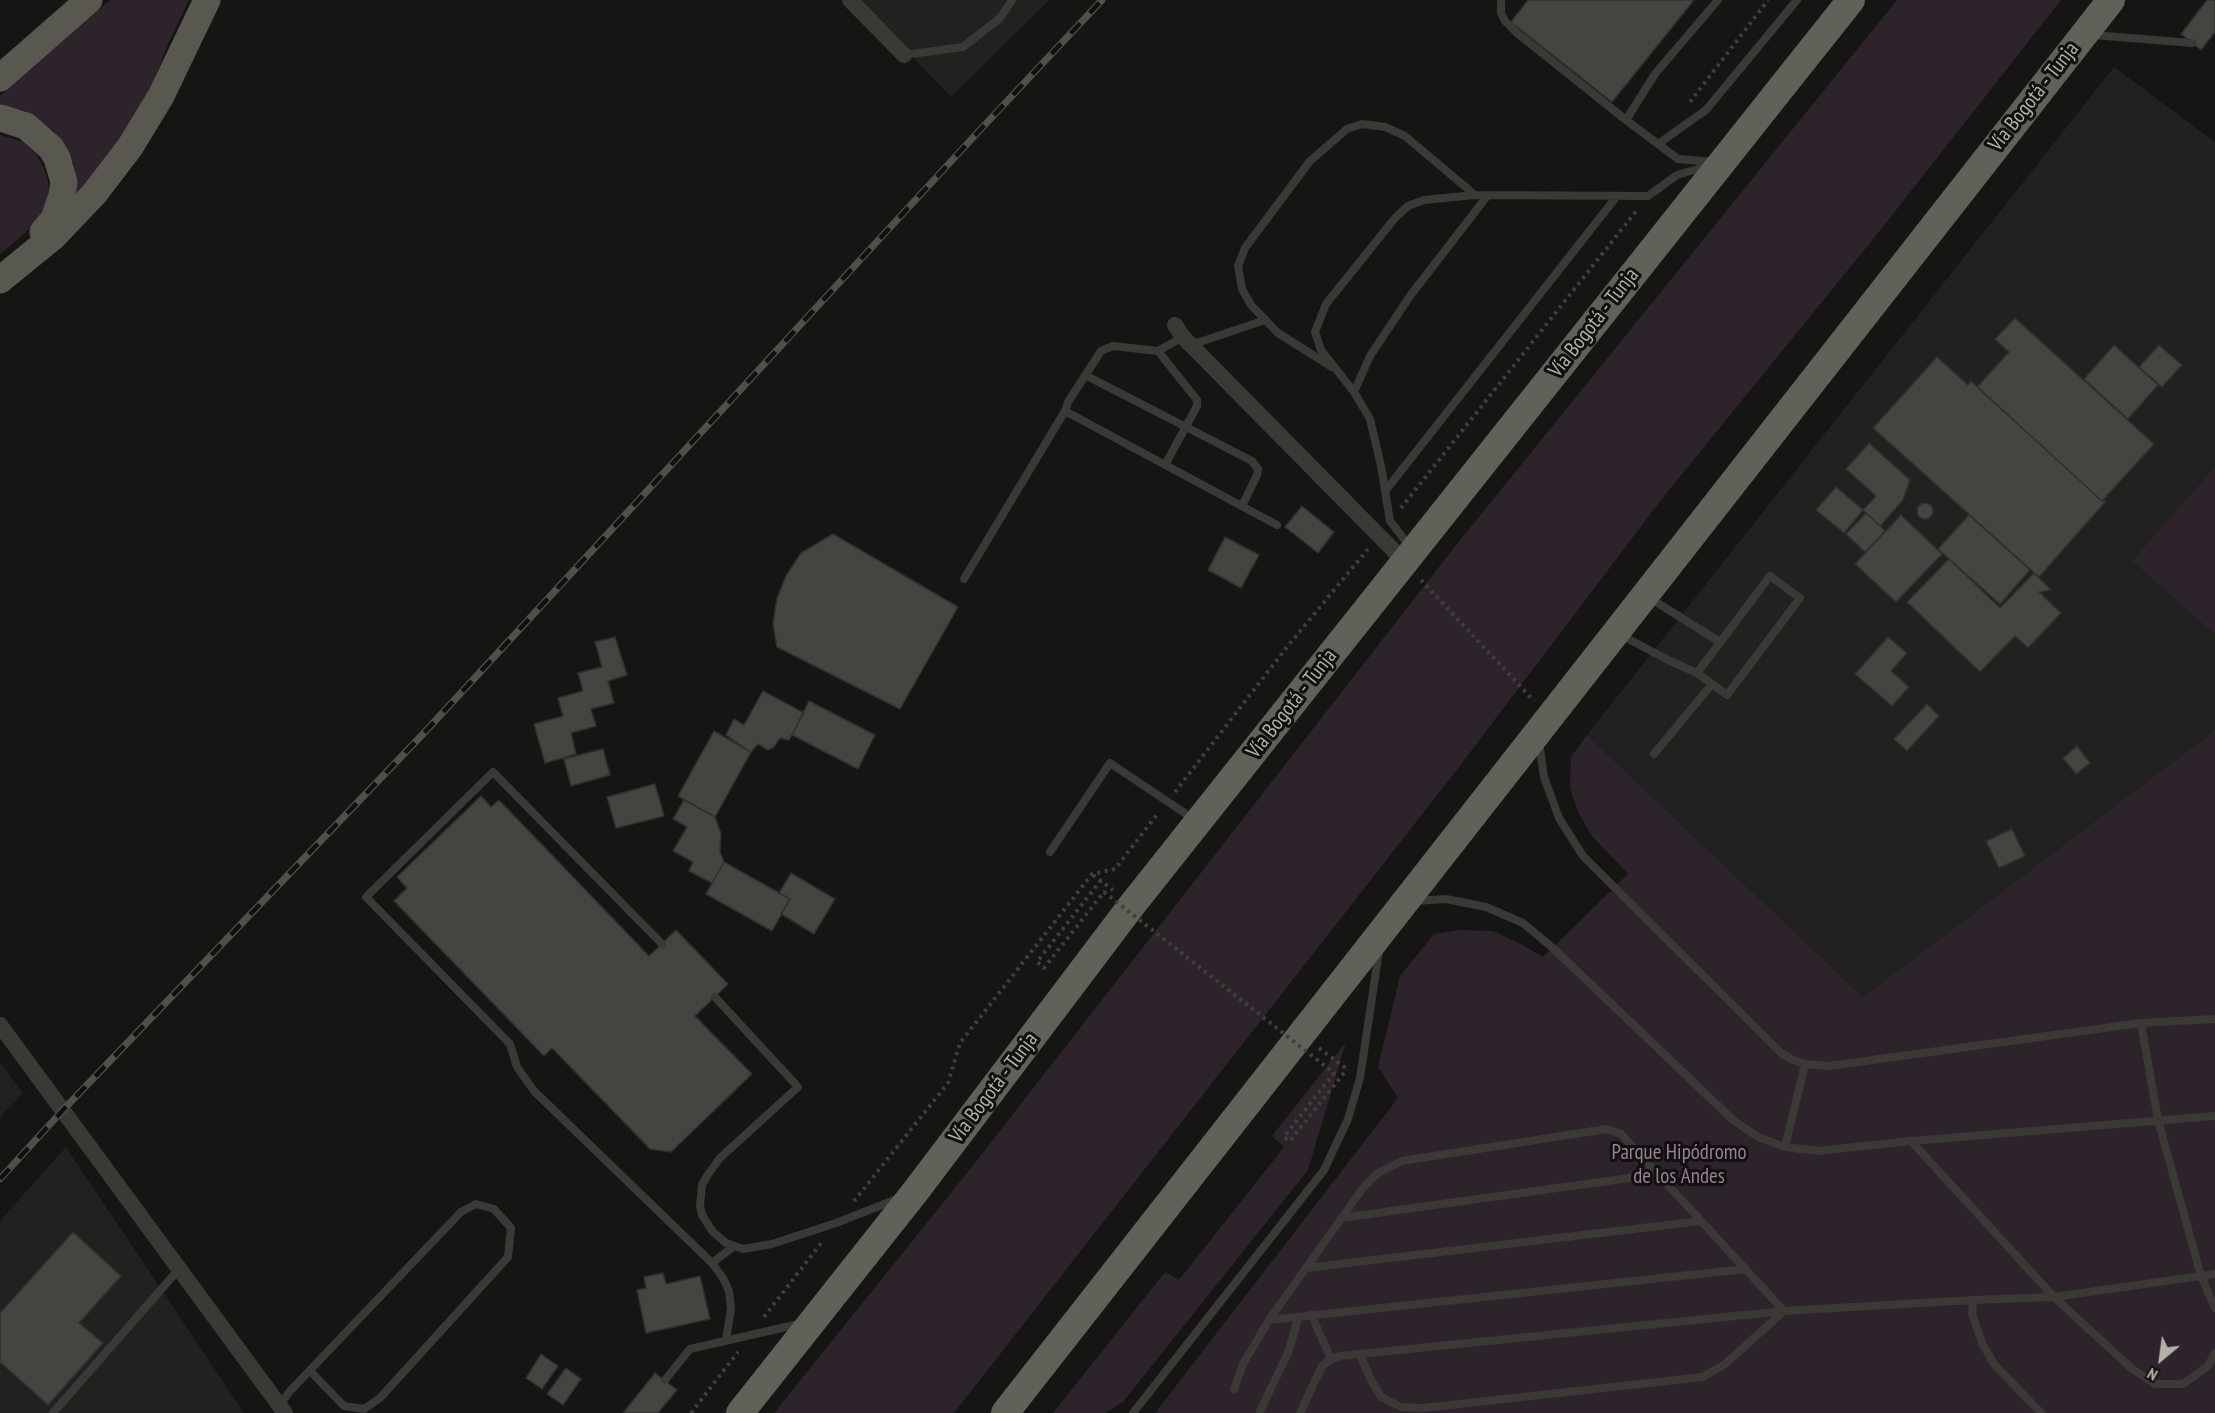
<!DOCTYPE html>
<meta charset="utf-8">
<style>
body{margin:0}
#map{position:relative;width:2215px;height:1413px;overflow:hidden;background:#151513;font-family:"PT Sans Narrow",sans-serif}
canvas{display:block}
.north{position:absolute;left:2131px;top:1329px;width:60px;height:60px;-webkit-text-stroke:4px #10100e;paint-order:stroke;rotate:209deg;font-size:16px;font-weight:700;line-height:24px;text-align:center;color:#b4b2a6}
.north::after{content:'';display:block;margin:auto;width:21px;height:27px;background:#b4b2a6;clip-path:polygon(50% 0,100% 100%,50% 72%,0 100%)}
</style>
<div id="map">
<canvas width="2215" height="1413"></canvas>
<div class="north">N</div>
</div>
<script>
const context = document.querySelector('canvas').getContext('2d');
context.lineJoin = 'round';
function paint(path, color) { context.fillStyle = color; context.fill(path, 'evenodd'); }
const poly = rows => new Path2D(rows.map(r => 'M' + r).join(''));
function trace(path, color, width, dash) { context.strokeStyle = color; context.lineWidth = width; context.lineCap = dash ? 'butt' : 'round'; context.setLineDash(dash || []); context.stroke(path); }
function drawText(font, color, halo, rows, align = 'center') {
  context.font = font + ' "PT Sans Narrow",sans-serif'; context.lineWidth = 6; context.setLineDash([]); context.textBaseline = 'middle'; context.strokeStyle = halo; context.fillStyle = color; for (const [text, x, y, turn = 0] of rows) {
    context.save(); context.translate(x, y); context.rotate((+turn || 0) * Math.PI / 180); context.textAlign = isNaN(turn) ? turn : align; if (halo) context.strokeText(text, 0, 0); context.fillText(text, 0, 0); context.restore();
  }
}
paint(poly([
 [858,0,1049,0,951,97],
 [2114,67,2215,142,2215,730,1863,997,1587,735],
 [0,1062,23,1093,0,1117],
 [66,1147,244,1413,0,1413,0,1221]
]), '#21221f');
paint(poly([
 [110,0,189,0,168,44,147,98,115,149,77,198,74,164,54,131,26,111,0,106,0,96],
 [1897,0,2061,0,1878,233,1661,500,1456,771,954,1413,774,1413,971,1168,1453,549],
 [0,135,23,142,36,154,45,170,49,187,47,206,38,222,0,254],
 [2215,467,2215,634,2132,561],
 [2215,730,2215,1413,1155,1413,1398,1098,1378,1067,1400,976,1434,934,1459,930,1493,931,1521,944,1543,957,1628,874,1591,835,1578,812,1570,788,1571,757,1587,735,1863,997],
 [1346,1042,1308,1170,1123,1402,1105,1413,1053,1413,1165,1272,1179,1280,1284,1147,1272,1136]
]), '#2c242a');
const building = poly([
 [1528,0,1694,0,1612,102,1511,22,1528,0],
 [2207,0,2215,0,2215,32,2201,50,2181,34,2207,0],
 [2015,318,2154,444,2102,501,1977,387,2009,352,1995,339,2015,318],
 [2114,345,2158,385,2128,419,2084,379,2114,345],
 [2159,345,2182,365,2162,387,2139,367,2159,345],
 [1937,357,1968,385,1971,381,2102,501,2106,501,2039,577,1873,428,1937,357],
 [1869,443,1910,480,1903,500,1880,526,1863,510,1876,496,1846,469,1869,443],
 [1836,487,1863,510,1844,533,1816,510,1836,487],
 '1917 511a8 8 0 1 1 16 0a8 8 0 1 1-16 0Z',
 [1302,506,1334,532,1318,553,1285,527,1302,506],
 [1866,513,1885,531,1865,552,1846,534,1866,513],
 [1901,515,1942,554,1896,602,1855,564,1901,515],
 [1969,515,2030,570,2000,604,1938,549,1969,515],
 [833,534,958,607,900,709,777,647,773,624,777,598,786,576,801,553,833,534],
 [1225,537,1259,555,1241,588,1208,570,1225,537],
 [1949,559,2000,608,2034,573,2051,590,2039,592,2061,613,2028,648,2015,636,1980,672,1907,602,1949,559],
 [615,637,627,675,608,681,614,703,591,709,596,726,571,733,576,754,545,763,534,724,563,716,558,698,583,691,578,673,602,667,595,642,615,637],
 [1888,637,1907,653,1891,671,1909,687,1892,706,1855,674,1888,637],
 [763,691,804,713,789,740,780,738,774,747,768,750,758,744,751,752,726,735,734,719,744,725,763,691],
 [809,701,875,735,858,769,792,735,809,701],
 [1927,704,1939,716,1907,751,1894,739,1927,704],
 [714,731,751,752,715,817,678,796,714,731],
 [2077,746,2090,763,2076,774,2063,758,2077,746],
 [603,749,610,775,571,786,564,759,603,749],
 [655,784,664,816,616,828,607,797,655,784],
 [481,796,491,807,499,800,649,956,676,930,728,984,695,1016,752,1074,671,1152,650,1149,552,1048,544,1056,394,901,407,888,397,877,481,796],
 [684,800,715,817,721,834,720,852,724,862,712,883,689,871,693,862,673,851,687,827,673,819,684,800],
 [2012,829,2025,856,1999,868,1986,841,2012,829],
 [724,862,790,899,772,931,706,894,724,862],
 [791,873,835,899,814,934,781,914,790,899,779,893,791,873],
 [73,1232,121,1276,79,1323,103,1343,48,1405,0,1362,0,1313,73,1232],
 [663,1273,666,1284,700,1276,710,1319,646,1333,637,1290,646,1288,644,1277,663,1273],
 [541,1354,558,1366,542,1389,526,1378,541,1354],
 [566,1368,581,1379,563,1405,547,1394,566,1368],
 [655,1373,677,1390,658,1413,623,1413,655,1373]
]);
paint(building, '#444440');
trace(building, '#30312d', 1.5);
trace(poly([
 [1690,102,1768,0],
 [1401,508,1637,210],
 [1421,580,1534,701],
 [1175,792,1287,647,1368,549],
 [1093,875,1113,890],
 [1319,1048,1347,1069],
 [854,1201,948,1083,960,1043,1092,874,1115,869,1159,812],
 [764,1317,822,1242],
 [691,1413,738,1352]
]), '#40403b', 4, [3, 4.5]);
trace(poly([
 [1501,0,1501,13,1505,21,1517,33,1626,120,1678,159,1714,162],
 [2093,35,2192,43],
 [904,55,963,47,1000,18,1012,0],
 [1626,120,1655,74,1718,0],
 [1658,144,1706,110,1797,0],
 [1183,337,1158,351,1113,346,1101,351,1068,402,1065,411,1277,525],
 [1191,345,1265,320],
 [1158,351,1197,400,1197,406,1165,465],
 [1332,367,1278,333,1251,305,1242,289,1238,266,1245,248,1310,161,1347,129,1362,124,1385,127,1405,136,1475,195],
 [1085,375,1252,461,1258,469,1257,475,1242,506],
 [1354,392,1370,356,1410,296,1488,195],
 [1386,490,1617,196],
 [1411,548,1390,521,1381,466,1370,419,1354,392,1321,350,1315,332,1326,304,1395,218,1408,206,1424,200,1475,195,1648,196,1677,175,1708,166],
 [1770,576,1800,598,1727,695,1697,673,1770,576],
 [964,579,1065,411],
 [1648,597,1720,642],
 [1619,634,1668,660,1697,673],
 [1539,742,1544,777,1559,818,1583,856,1781,1053,1793,1060,1805,1064,1829,1066,2141,1023,2215,1019],
 [1654,754,1712,684],
 [1050,852,1110,763,1195,820],
 [1415,901,1446,899,1486,907,1523,923,1554,949,1733,1120,1758,1137,1785,1147,1818,1151,1911,1141,2215,1116],
 [662,944,493,772,366,897,510,1044,517,1067,534,1091,712,1263,723,1278,729,1291,731,1309,726,1340],
 [715,997,798,1087,720,1158,707,1176,702,1185,700,1206,702,1215,713,1232,726,1243,743,1249,772,1244,836,1223,897,1199],
 [2141,1023,2158,1120,2201,1276,2215,1308],
 [1911,1141,2054,1297,2131,1368,2155,1384,2183,1384,2208,1366,2215,1353],
 [1785,1147,1805,1064],
 [1341,1218,1658,1174],
 [712,1263,733,1247],
 [1306,1268,1701,1221],
 [1973,1300,1972,1314,1982,1343,1994,1364,2041,1413],
 [1311,1314,1331,1359],
 [1269,1320,1746,1269],
 [665,1380,690,1349,803,1323],
 [1234,1389,1243,1364,1269,1320,1363,1188,1378,1173,1402,1161,1587,1132,1607,1129,1621,1134,1784,1311,1725,1364,1703,1377,1423,1408,1401,1407,1381,1397,1370,1378,1360,1354],
 [280,1405,290,1391,461,1212,476,1204,494,1209,511,1228,508,1257,380,1398,364,1409,344,1406,310,1371],
 [1260,1411,1288,1353,1298,1319],
 [53,1413,179,1269],
 [1133,1413,1324,1170,1348,1119,1360,1078,1379,951],
 [1300,1413,1322,1366,1331,1359,1340,1356,1784,1311,1973,1300,2054,1297,2215,1274]
]), '#3a3935', 8);
trace(poly([
 [850,0,904,55],
 [1175,325,1183,337,1405,562],
 [0,1025,285,1413]
]), '#3a3935', 16);
trace(poly([
 [0,78,89,0],
 [0,118,26,126,51,148,57,158,64,182,62,195,54,219,43,232],
 [0,280,54,236,94,194,130,147,161,96,207,0]
]), '#585851', 27);
trace(poly([
 [740,1413,915,1192,1132,905,1851,0],
 [1005,1413,2111,0]
]), '#616059', 28);
const rail = poly([
 [0,1179,63,1110,423,734,979,131,1102,0]
]);
trace(rail, '#50504a', 7);
trace(rail, '#10100e', 4.5, [14]);
trace(poly([
 [1101,880,1037,962,1044,968,1104,892,1334,1073,1284,1137,1290,1141,1347,1069]
]), '#40403b', 4, [3, 4.5]);
drawText('21px', '#b4b2a6', '#10100e', [
 ["Vía Bogotá - Tunja",2034,97,-52],
 ["Vía Bogotá - Tunja",1594,323,-52],
 ["Vía Bogotá - Tunja",1292,704,-52],
 ["Vía Bogotá - Tunja",994,1088,-53]
]);
drawText('21px', '#9e7e98', '#10100e', [
 ["Parque Hipódromo",1679,1153],
 ["de los Andes",1679,1177]
]);
</script>
